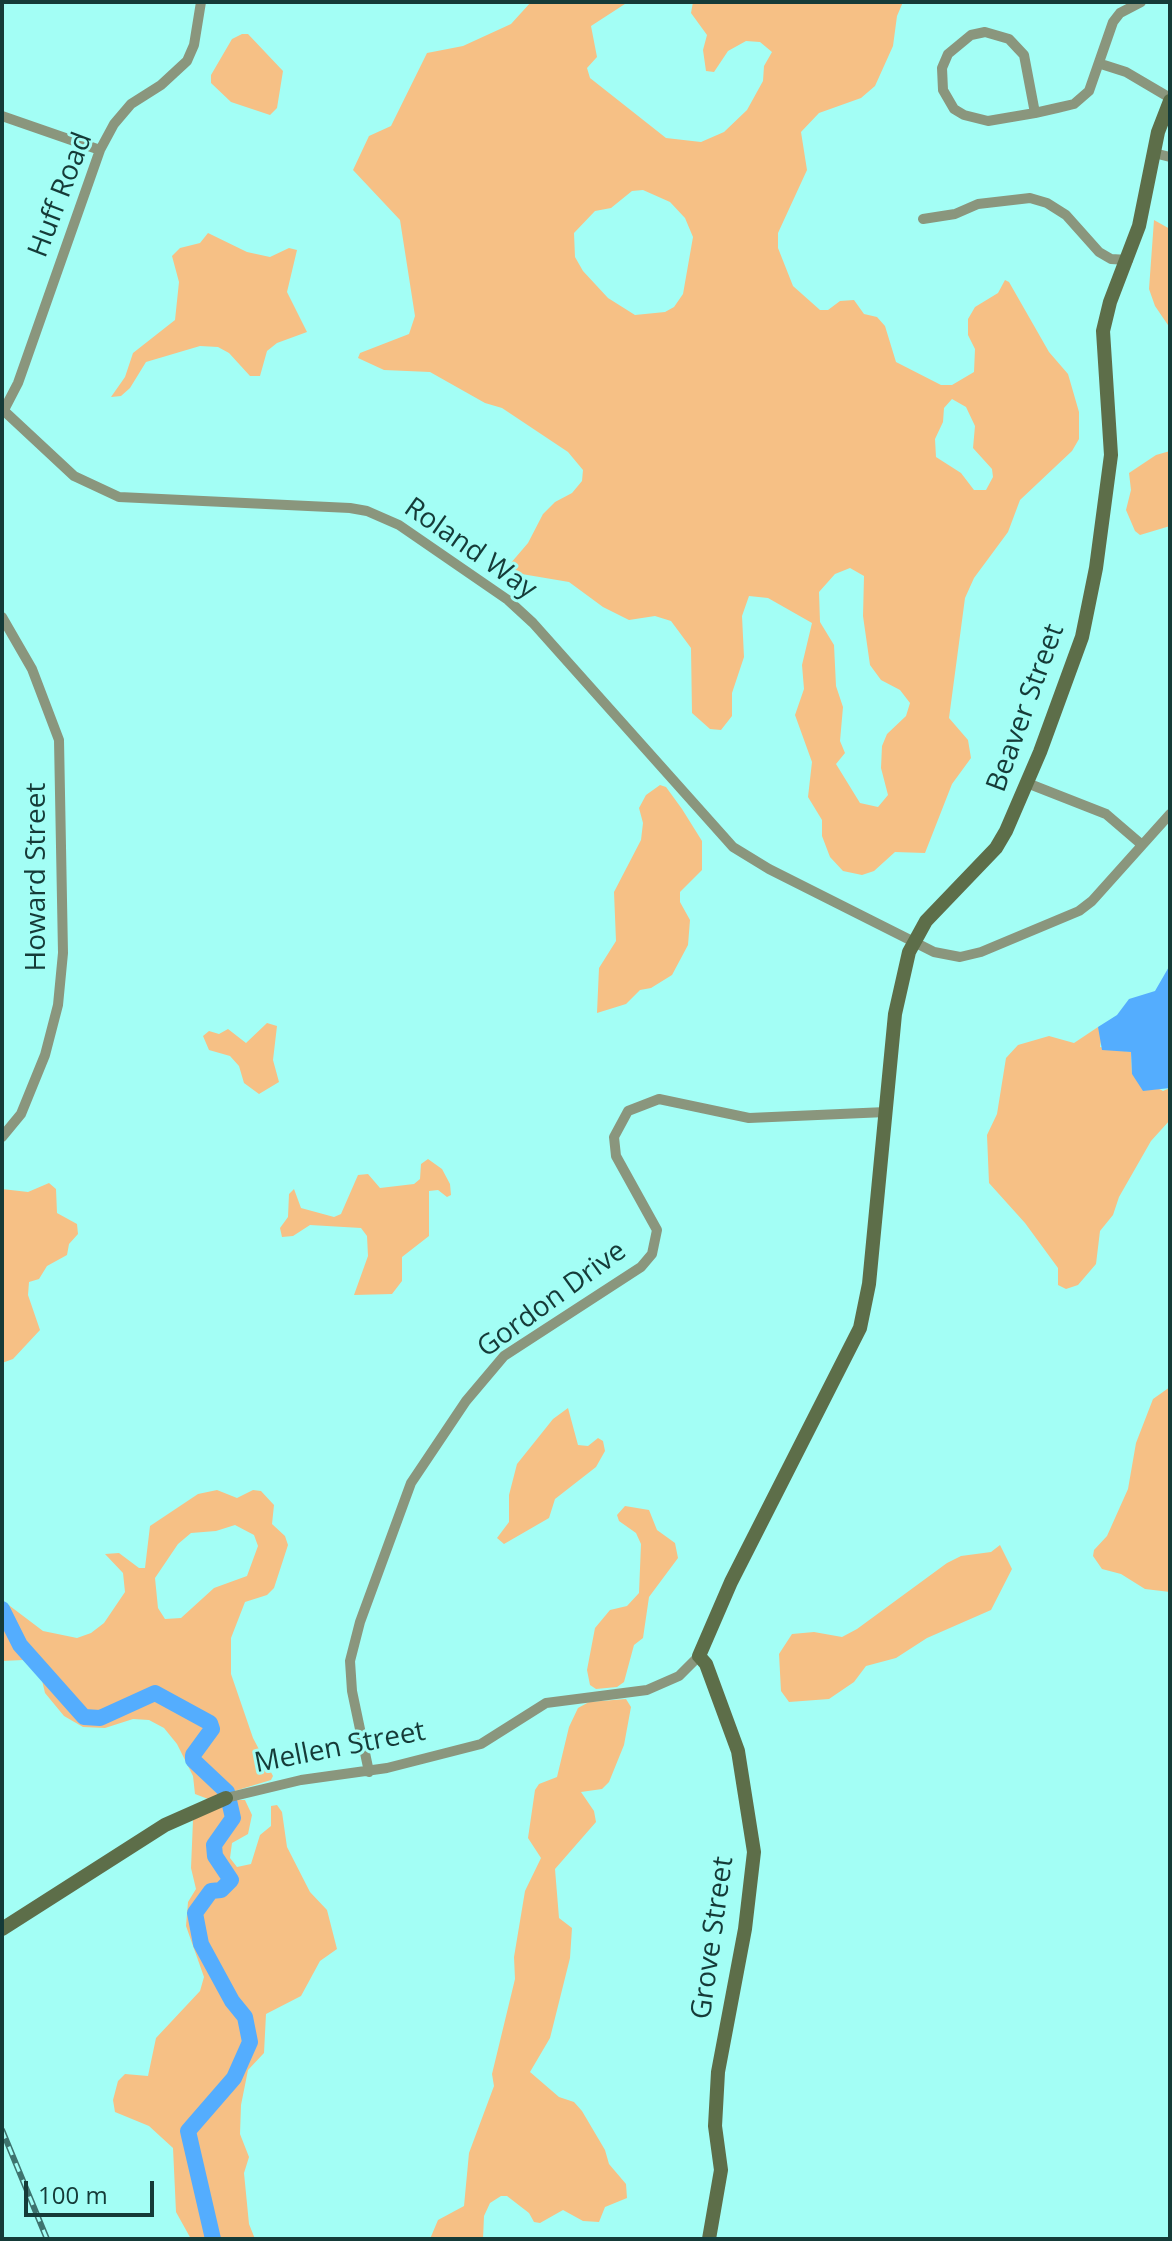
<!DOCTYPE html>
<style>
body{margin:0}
#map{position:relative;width:1172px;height:2241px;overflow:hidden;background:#a3fef5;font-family:"Open Sans",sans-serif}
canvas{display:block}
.frame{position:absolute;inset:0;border:4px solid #153b38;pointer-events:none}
.scale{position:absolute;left:24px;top:2181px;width:130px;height:36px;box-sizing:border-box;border:4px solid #153b38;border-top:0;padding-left:10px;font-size:24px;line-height:28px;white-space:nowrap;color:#153b38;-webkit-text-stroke:6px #a3fef5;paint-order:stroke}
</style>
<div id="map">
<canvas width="1172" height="2241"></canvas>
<div class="frame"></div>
<div class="scale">100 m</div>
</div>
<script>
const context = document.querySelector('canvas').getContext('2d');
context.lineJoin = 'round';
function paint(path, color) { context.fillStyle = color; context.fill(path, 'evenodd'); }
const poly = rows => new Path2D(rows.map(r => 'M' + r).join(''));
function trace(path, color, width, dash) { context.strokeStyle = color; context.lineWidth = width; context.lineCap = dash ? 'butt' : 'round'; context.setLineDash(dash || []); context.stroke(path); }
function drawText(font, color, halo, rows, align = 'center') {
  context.font = font + ' "Open Sans",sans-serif'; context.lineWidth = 6; context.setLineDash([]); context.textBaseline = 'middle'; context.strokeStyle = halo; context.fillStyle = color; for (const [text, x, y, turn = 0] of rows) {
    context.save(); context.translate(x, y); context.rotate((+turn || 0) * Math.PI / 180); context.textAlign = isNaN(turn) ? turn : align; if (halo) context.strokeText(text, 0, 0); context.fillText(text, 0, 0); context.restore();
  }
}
paint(poly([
 [531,2,628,2,591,26,597,57,587,68,590,78,666,138,701,142,724,132,747,110,763,81,764,66,772,52,760,42,746,41,728,51,714,72,706,71,703,50,707,35,691,13,693,2,903,2,897,16,893,46,875,86,861,98,819,113,801,132,807,170,778,233,778,248,793,286,820,310,828,310,840,301,854,300,864,314,877,317,885,326,896,362,941,385,952,385,974,372,975,349,968,335,968,319,975,307,998,293,1005,280,1009,282,1049,352,1068,374,1079,412,1079,439,1072,451,1020,500,1008,532,974,578,965,598,949,718,968,740,971,758,952,784,925,853,895,852,874,871,862,875,843,871,830,857,822,836,822,820,808,797,812,762,795,715,804,689,802,665,812,623,768,598,749,596,742,616,744,657,732,693,732,716,721,730,710,729,692,713,691,648,671,621,655,616,629,620,603,607,569,582,504,571,528,543,543,514,555,502,572,493,582,481,583,470,568,452,502,408,485,403,430,372,384,370,358,358,360,353,409,334,415,316,400,220,353,170,369,136,391,126,427,53,463,46,511,24],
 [643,190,670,202,685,218,693,237,683,294,674,307,665,312,635,315,608,298,583,271,575,257,574,233,595,211,611,208,632,191],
 [952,399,966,407,975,426,973,448,992,469,993,477,986,490,974,490,961,473,936,457,935,439,943,422,944,408],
 [850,568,864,576,863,616,870,665,881,680,900,690,910,703,906,716,887,734,882,746,881,768,888,795,878,807,860,803,836,764,845,753,840,741,843,707,836,686,834,645,820,622,819,592,835,574],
 [242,34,248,34,283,71,277,108,270,115,231,102,211,83,211,75,232,39],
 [1154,220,1170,229,1170,328,1155,306,1149,289],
 [208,233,247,252,270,257,289,248,297,250,287,292,307,332,277,343,267,351,260,376,250,376,229,353,218,347,200,346,146,362,130,388,121,396,111,397,125,377,133,353,175,320,179,282,172,256,180,248,200,243],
 [1170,451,1170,526,1140,535,1135,531,1126,510,1131,490,1129,473,1156,455],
 [660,785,666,787,682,809,702,841,702,870,680,892,680,902,690,920,688,945,672,975,651,988,640,990,626,1004,597,1013,599,968,616,941,614,892,641,840,643,823,639,808,646,795],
 [267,1023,277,1026,273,1060,279,1082,259,1094,244,1083,239,1066,230,1056,209,1050,203,1036,209,1031,219,1034,228,1029,246,1043],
 [1098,1027,1102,1035,1100,1047,1131,1052,1132,1074,1163,1091,1170,1088,1170,1120,1151,1141,1119,1197,1113,1215,1100,1231,1096,1264,1078,1285,1066,1289,1058,1285,1058,1268,1025,1223,989,1183,987,1135,997,1114,1006,1058,1018,1045,1049,1036,1074,1043],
 [428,1159,442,1169,450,1184,451,1195,447,1197,438,1190,429,1191,429,1236,402,1257,402,1281,392,1294,354,1295,368,1256,367,1236,361,1228,310,1225,293,1236,282,1237,280,1228,288,1217,289,1194,294,1189,301,1208,334,1217,341,1214,358,1175,368,1174,380,1188,414,1184,420,1179,421,1164],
 [49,1183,56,1189,57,1213,77,1224,78,1234,69,1244,67,1255,47,1266,39,1279,29,1282,28,1295,40,1330,13,1359,2,1363,2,1189,28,1192],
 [1170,1387,1170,1592,1145,1589,1121,1574,1102,1569,1093,1556,1094,1550,1107,1536,1128,1489,1136,1443,1153,1399],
 [568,1408,578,1445,588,1446,598,1438,603,1441,605,1451,596,1467,555,1499,549,1518,504,1544,497,1538,509,1522,509,1495,517,1464,553,1419],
 [217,1490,237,1498,253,1490,261,1491,274,1505,272,1524,285,1536,288,1545,274,1588,267,1595,245,1602,231,1638,231,1674,253,1738,273,1776,271,1780,208,1799,195,1794,193,1776,177,1744,164,1728,149,1720,133,1719,105,1728,83,1727,64,1716,45,1693,41,1676,32,1665,23,1660,2,1661,2,1600,43,1631,77,1638,91,1633,104,1623,125,1592,123,1573,105,1554,119,1553,139,1568,145,1568,150,1526,198,1494],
 [235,1525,254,1535,258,1546,247,1576,214,1588,181,1618,165,1619,158,1608,155,1578,178,1544,191,1533,216,1531],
 [625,1506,649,1510,657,1530,675,1543,678,1558,649,1597,643,1638,634,1645,624,1682,617,1687,596,1689,590,1685,587,1670,595,1628,610,1610,627,1606,639,1593,641,1544,636,1533,619,1521,617,1515],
 [1000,1545,1012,1569,991,1610,927,1638,896,1658,866,1666,854,1682,829,1699,789,1702,781,1691,779,1654,792,1634,814,1632,842,1637,857,1629,947,1563,961,1556,991,1552],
 [626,1699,631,1707,624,1745,609,1782,602,1789,581,1792,594,1811,596,1822,555,1869,559,1918,572,1928,570,1958,550,2038,530,2072,559,2097,574,2102,582,2111,605,2150,609,2164,626,2184,627,2198,605,2207,599,2222,583,2221,563,2210,540,2223,534,2222,529,2213,507,2196,501,2196,490,2203,484,2216,483,2239,430,2239,438,2220,464,2206,469,2153,494,2086,492,2074,515,1979,514,1957,525,1891,541,1858,528,1838,535,1790,539,1784,557,1777,569,1727,578,1708,589,1702],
 [232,1800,245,1800,252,1815,248,1834,232,1843,230,1858,237,1867,251,1864,260,1835,271,1826,271,1806,277,1805,282,1812,287,1847,310,1892,327,1910,337,1949,320,1961,301,1996,266,2014,264,2053,248,2070,241,2105,240,2134,249,2157,244,2173,249,2224,255,2239,191,2239,176,2212,173,2148,149,2126,115,2112,113,2100,118,2081,125,2074,148,2076,156,2038,200,1991,204,1977,186,1926,188,1902,196,1889,191,1868,193,1820]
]), '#f6c085');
paint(poly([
 [1170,965,1170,1088,1143,1091,1132,1074,1131,1052,1102,1050,1098,1027,1117,1015,1129,999,1155,991]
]), '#54adfe');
trace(poly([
 [2,1609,20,1645,84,1717,100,1718,155,1693,210,1723,212,1729,193,1755,193,1760,227,1792,233,1818,214,1845,215,1856,231,1880,221,1890,211,1891,195,1913,201,1944,232,2001,245,2017,250,2042,234,2078,188,2131,213,2239]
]), '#54adfe', 16);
trace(poly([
 [1101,64,1126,72,1170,98],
 [1035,113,1024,55,1009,39,985,32,971,35,948,54,942,68,943,90,954,109,964,115,988,121,1035,113,1057,108,1074,104,1089,91,1113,22,1120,13,1141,2],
 [2,116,100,150],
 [1154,153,1170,157],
 [923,219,955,214,978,204,1030,198,1047,203,1066,215,1099,252,1111,259,1128,260],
 [2,409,74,476,119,497,350,508,367,511,399,525,508,600,533,623,733,847,769,869,934,952,960,957,981,952,1079,911,1092,901,1170,814],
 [4,410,18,383,100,150,114,124,131,104,161,85,187,61,194,45,201,2],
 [2,617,32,669,59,740,63,953,58,1005,45,1055,21,1114,2,1137],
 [1027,783,1106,814,1141,844],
 [369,1772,352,1691,350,1661,360,1622,411,1483,466,1401,504,1356,641,1267,652,1254,657,1230,616,1156,614,1137,628,1111,659,1099,749,1118,886,1112],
 [226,1798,301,1780,387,1768,481,1744,546,1703,647,1690,679,1676,699,1656]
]), '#8a967d', 10);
trace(poly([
 [2,1929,165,1825,226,1798],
 [709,2239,721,2170,715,2126,718,2072,745,1929,754,1852,738,1751,706,1664,699,1656,731,1582,860,1328,869,1284,895,1014,909,952,926,921,996,848,1006,831,1040,752,1082,637,1096,568,1111,455,1103,331,1110,302,1139,226,1158,132,1170,101]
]), '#5d6e49', 14);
const rail = poly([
 [2,2130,47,2239]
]);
trace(rail, '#3e746f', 6);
trace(rail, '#a3fef5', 3, [9]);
drawText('28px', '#153b38', '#a3fef5', [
 ["Huff Road",61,195,-69],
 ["Roland Way",470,549,35],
 ["Beaver Street",1026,708,-70],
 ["Howard Street",37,877,-90],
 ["Gordon Drive",552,1300,-36],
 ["Mellen Street",340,1748,-11],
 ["Grove Street",713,1938,-82]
]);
</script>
